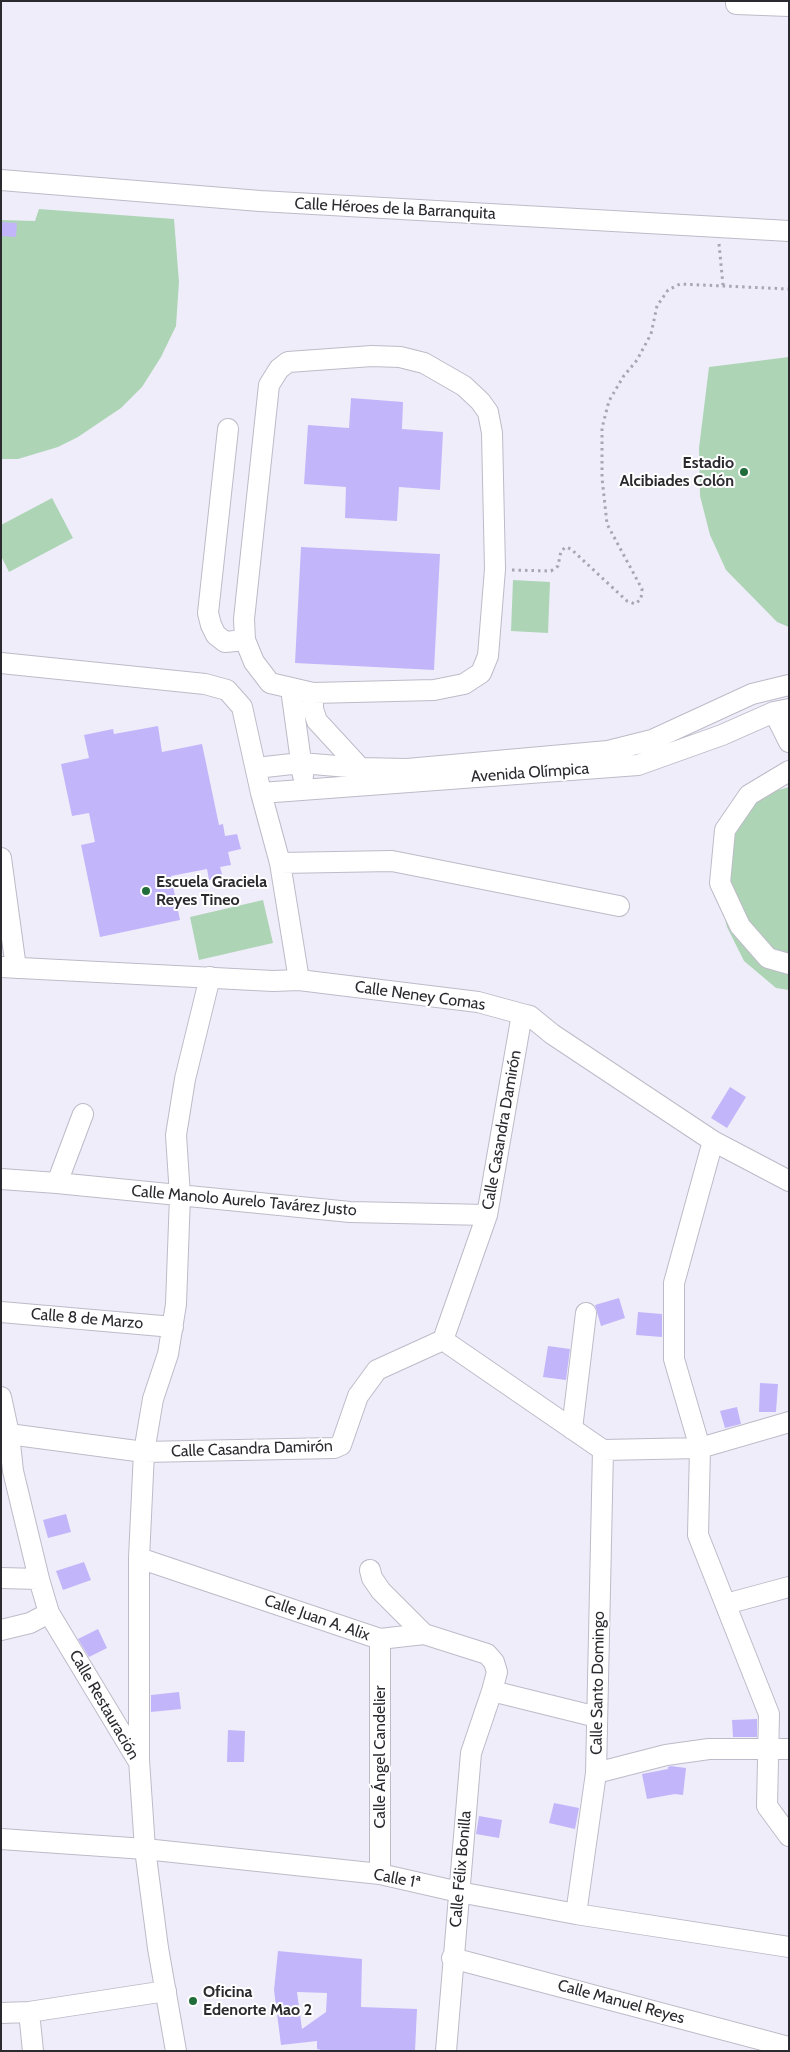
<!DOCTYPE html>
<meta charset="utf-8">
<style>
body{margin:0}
#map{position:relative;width:790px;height:2052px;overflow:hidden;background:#f0edfb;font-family:Cabin,sans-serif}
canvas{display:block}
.frame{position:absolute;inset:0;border:2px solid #2b2a2f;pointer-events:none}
</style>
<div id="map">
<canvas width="790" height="2052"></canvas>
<div class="frame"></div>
</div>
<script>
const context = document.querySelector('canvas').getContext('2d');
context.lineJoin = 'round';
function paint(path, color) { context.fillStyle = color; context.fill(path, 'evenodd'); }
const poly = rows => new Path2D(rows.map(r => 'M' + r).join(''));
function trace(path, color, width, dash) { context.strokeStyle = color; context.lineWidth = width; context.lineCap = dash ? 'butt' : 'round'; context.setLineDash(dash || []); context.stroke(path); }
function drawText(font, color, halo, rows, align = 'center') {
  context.font = font + ' Cabin,sans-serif'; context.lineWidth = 4; context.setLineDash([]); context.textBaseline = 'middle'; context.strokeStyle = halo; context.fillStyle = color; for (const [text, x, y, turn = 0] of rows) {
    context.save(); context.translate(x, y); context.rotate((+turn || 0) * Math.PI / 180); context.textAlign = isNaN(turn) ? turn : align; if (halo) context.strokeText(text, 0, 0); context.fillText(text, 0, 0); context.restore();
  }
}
paint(poly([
 [39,209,174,219,179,282,176,326,161,357,142,387,121,408,78,437,58,447,18,459,1,459,1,220,35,221],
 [789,357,789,627,777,622,726,570,710,535,700,496,699,448,709,367],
 [52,498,73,538,9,572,1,556,1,525],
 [513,580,550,582,548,633,511,631],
 [789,787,789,990,776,988,744,961,727,927,719,895,729,824,749,806,775,791],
 [263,900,273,943,199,960,190,917]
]), '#add5b5');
paint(poly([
 [1,222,17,223,16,237,1,236],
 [351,398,403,402,402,429,443,432,440,490,399,487,397,521,345,518,346,487,304,484,308,425,349,428],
 [301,547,440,554,434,670,295,663],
 [158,726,162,752,202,744,219,825,223,824,225,836,237,834,241,849,228,852,231,865,220,867,223,877,209,880,207,869,171,876,180,920,100,937,81,845,95,842,89,813,72,816,61,764,89,758,84,735,113,729,114,734],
 [730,1087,746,1097,727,1128,711,1118],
 [619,1298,625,1318,601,1326,595,1305],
 [638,1312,662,1314,662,1337,636,1335],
 [548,1346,570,1349,566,1380,543,1377],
 [760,1383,778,1384,776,1412,759,1412],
 [737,1407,741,1424,725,1428,720,1411],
 [66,1514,71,1532,48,1538,43,1520],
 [84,1562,91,1580,63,1590,56,1571],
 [98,1629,107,1648,89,1657,78,1639],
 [179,1692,181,1709,151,1712,151,1695],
 [757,1719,757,1737,733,1737,732,1720],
 [228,1730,245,1731,244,1762,227,1762],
 [671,1766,686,1768,683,1795,675,1794,647,1799,642,1774,668,1769,668,1767],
 [554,1803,579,1808,575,1829,549,1823],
 [479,1816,502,1820,499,1838,476,1834],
 [278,1951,362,1959,361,2007,417,2009,415,2051,325,2051,317,2049,317,2041,281,2045,274,1990],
 [297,1992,327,1993,326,2012,302,2029]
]), '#c3b5f9');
const minor = poly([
 [736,1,736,4,789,6],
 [1,180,260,201,789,231],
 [372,356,400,357,424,363,464,386,480,401,488,412,492,433,495,569,488,656,481,673,464,684,434,690,313,693,270,683,254,662,245,640,244,619,269,385,279,369,288,362,372,356],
 [228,429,208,613,211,625,216,635,225,642,245,640],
 [1,663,205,684,227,690,242,707,261,793,280,863,299,980],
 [291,689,303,776],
 [313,693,313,709,317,721,364,772],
 [774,712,789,742],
 [256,768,301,763,360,768,407,769,608,751,652,740,752,694,789,685],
 [789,771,749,795,725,830,720,883,740,926,768,958,789,964],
 [261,793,638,765,722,735,774,712,789,709],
 [1,858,16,968],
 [280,863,392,861,619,906],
 [1,967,273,981,299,980,478,1002,522,1014,530,1016,552,1034,713,1141,789,1181],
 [713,1141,674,1283,674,1359,700,1448,698,1535,769,1714,767,1806,789,1836],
 [1,1179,57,1183,350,1212,487,1215],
 [57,1183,83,1114],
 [1,1312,173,1327],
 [443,1340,603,1450,700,1448,789,1422],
 [1,1397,9,1434,13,1471,39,1579,49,1613,137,1759],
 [572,1429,586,1313],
 [1,1433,144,1452,334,1448,341,1445,358,1396,377,1370,443,1340,487,1215,522,1014],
 [139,1558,380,1639,424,1634,487,1654,494,1662,497,1672,492,1691,471,1753,446,2051],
 [370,1570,372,1578,381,1591,424,1634],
 [1,1578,39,1579],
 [726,1604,789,1587],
 [1,1630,30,1623,49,1613],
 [492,1691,597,1717],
 [596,1773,666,1755,709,1749,789,1749],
 [1,1839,145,1849,380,1874,459,1892,576,1914,789,1947],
 [380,1874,380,1639],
 [576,1914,596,1773,603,1450],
 [452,1958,789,2047],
 [29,2012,33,2051],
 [1,2013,29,2012,166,1991],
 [176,2051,158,1948,145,1849,139,1760,139,1558,144,1452,153,1399,168,1354,176,1304,180,1196,176,1135,185,1079,210,977]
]);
trace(minor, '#bdbbc8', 22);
trace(poly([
 [719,244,723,285],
 [512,570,551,571,558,566,561,551,566,547,571,549,627,601,635,604,641,599,642,589,607,524,602,478,602,428,609,401,623,377,637,360,651,334,657,306,668,290,680,284,789,289]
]), '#a8a6b1', 3, [2.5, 4]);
trace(minor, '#fff', 20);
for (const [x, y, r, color] of [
 [744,472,5,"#206c3a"],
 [146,891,5,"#206c3a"],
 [193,2001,5,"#206c3a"]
]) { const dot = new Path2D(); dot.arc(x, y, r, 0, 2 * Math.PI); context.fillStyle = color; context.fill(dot); trace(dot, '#fff', 2); }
drawText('16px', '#2b2a2f', '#fff', [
 ["Calle Héroes de la Barranquita",395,209,3],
 ["Avenida Olímpica",530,773,-4],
 ["Calle Neney Comas",420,996,8],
 ["Calle Casandra Damirón",502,1130,-80],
 ["Calle Manolo Aurelo Tavárez Justo",244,1201,5],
 ["Calle 8 de Marzo",87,1319,5],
 ["Calle Casandra Damirón",252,1449,-2],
 ["Calle Juan A. Alix",317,1618,19],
 ["Calle Santo Domingo",598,1683,-89],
 ["Calle Restauración",104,1705,60],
 ["Calle Ángel Candelier",380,1757,-90],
 ["Calle Félix Bonilla",461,1869,-85],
 ["Calle 1ª",397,1879,11],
 ["Calle Manuel Reyes",621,2002,15]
]);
drawText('bold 16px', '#2b2a2f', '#fff', [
 ["Estadio",734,463,"right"],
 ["Alcibiades Colón",734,481,"right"],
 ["Escuela Graciela",156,882],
 ["Reyes Tineo",156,900],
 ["Oficina",203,1992],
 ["Edenorte Mao 2",203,2010]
], 'left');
</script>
